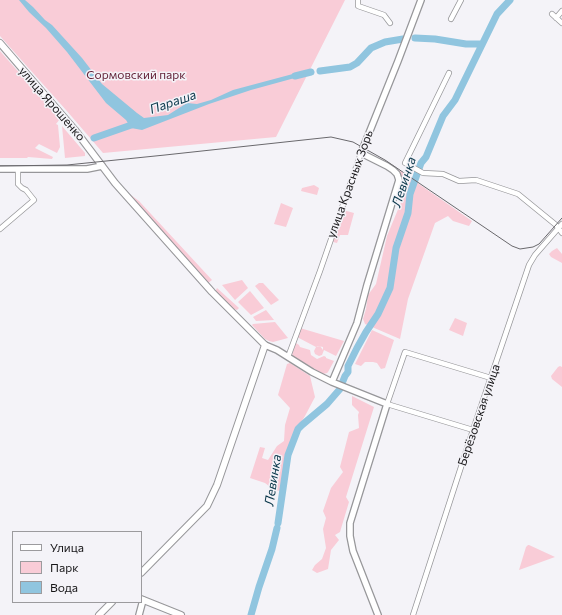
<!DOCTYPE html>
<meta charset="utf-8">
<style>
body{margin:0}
#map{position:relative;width:562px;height:615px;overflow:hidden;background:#f4f3f8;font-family:Commissioner,sans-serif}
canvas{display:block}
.legend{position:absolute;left:12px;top:531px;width:130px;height:72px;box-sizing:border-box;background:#f4f3f8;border:1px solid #9c9b9e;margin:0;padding:5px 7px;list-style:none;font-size:12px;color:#171618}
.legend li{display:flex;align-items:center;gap:8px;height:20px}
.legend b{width:20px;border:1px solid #9c9b9e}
</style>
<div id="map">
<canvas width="562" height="615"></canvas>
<ul class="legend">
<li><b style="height:5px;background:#fff"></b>Улица</li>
<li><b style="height:11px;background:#f9ccd7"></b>Парк</li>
<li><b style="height:11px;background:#90c5df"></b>Вода</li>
</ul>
</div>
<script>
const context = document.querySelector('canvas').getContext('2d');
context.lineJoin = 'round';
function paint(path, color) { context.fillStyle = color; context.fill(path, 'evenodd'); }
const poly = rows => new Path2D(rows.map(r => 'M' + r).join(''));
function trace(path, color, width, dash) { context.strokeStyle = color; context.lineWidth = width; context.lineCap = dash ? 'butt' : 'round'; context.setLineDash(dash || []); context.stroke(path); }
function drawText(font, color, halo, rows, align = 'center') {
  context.font = font + ' Commissioner,sans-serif'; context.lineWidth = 3; context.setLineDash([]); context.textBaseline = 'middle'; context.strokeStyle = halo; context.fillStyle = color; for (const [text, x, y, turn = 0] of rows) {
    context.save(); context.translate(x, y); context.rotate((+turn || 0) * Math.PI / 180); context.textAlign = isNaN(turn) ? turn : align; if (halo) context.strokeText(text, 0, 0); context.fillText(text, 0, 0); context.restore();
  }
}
paint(poly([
 [0,0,345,0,276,137,103,153,66,110,0,36],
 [0,51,60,119,56,124,58,125,60,147,57,153,39,144,35,148,53,157,52,159,28,157,27,158,0,158],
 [62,126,85,153,85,156,65,158],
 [399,170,472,221,469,226,453,221,448,216,435,223,408,299,400,339,365,324,363,319,366,309,368,295,376,284,387,236,404,195,405,180,400,176],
 [314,185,319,188,317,195,301,191,302,188],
 [124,190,139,201,212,280,208,283],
 [281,203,293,208,286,227,274,224],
 [343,210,354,213,348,235,340,235,337,243,333,242],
 [557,248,562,254,562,263,551,257,549,254,552,251],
 [242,280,248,288,235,300,222,285],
 [259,283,263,283,279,300,271,305,255,286],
 [217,288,239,308,237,310,234,309,216,293,216,290],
 [250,291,264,308,251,315,238,302],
 [266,310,274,320,256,321,253,317],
 [455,318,467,323,463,336,449,330],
 [275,322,288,338,273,342,269,341,265,339,252,325,253,324],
 [300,328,344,341,336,356,324,350,322,355,319,356,315,354,314,351,316,347,320,346,323,350,323,347,318,346,316,347,297,337],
 [372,330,394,340,385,368,381,369,377,363,373,362,365,362,361,366,355,364],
 [296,343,299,345,300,347,310,350,311,355,317,359,324,356,326,357,326,358,334,361,328,372,327,373,323,374,293,356,292,354],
 [290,363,310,376,315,397,305,416,297,429,287,455,281,491,274,490,265,483,250,478,260,447,265,448,262,458,268,460,277,446,284,441,285,425,290,408,278,395,287,364],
 [560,366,562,367,562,387,552,379,551,376,558,367],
 [352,396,374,407,346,497,349,502,340,532,335,535,339,540,331,550,328,569,317,573,312,570,315,565,322,559,326,548,323,529,326,518,323,511,331,488,343,472,340,467,349,432,359,428,358,415,359,412,352,405],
 [528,545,529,545,555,557,519,570,526,547]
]), '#f9ccd7');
paint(poly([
 [19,0,25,0,33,7,45,20,52,25,82,58,102,84,137,113,144,118,168,115,187,103,197,104,211,100,233,90,304,71,302,76,251,90,209,104,142,130,131,128,126,120,106,103,67,52,46,28,29,12]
]), '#90c5df');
trace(poly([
 [415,38,435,39,466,44,482,44],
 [320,71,350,67,357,63,371,48,385,42,403,39],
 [295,76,311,72],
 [94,138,137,123],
 [343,381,345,376,348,372,348,366,357,348,366,332,378,314,390,288,396,248,408,213,410,194,421,163,426,157,443,116,455,100,497,14,510,0],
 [278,523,288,455,298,429,302,425,327,404,340,389],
 [251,615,259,587,272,549,277,528]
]), '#90c5df', 7);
const minor = poly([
 [358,0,358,6,384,15,390,23],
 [552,14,562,23],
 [556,18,562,11],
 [451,19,461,0],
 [449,73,405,163,423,173,443,174,459,181,476,180,518,194,556,225,562,233],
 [0,229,34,200,26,190,22,188,18,184,18,170],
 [288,357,320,271,361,153],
 [473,430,387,404,405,352,491,378],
 [413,615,473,430,529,265,535,255,562,224]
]);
const tertiary = poly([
 [0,169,87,169,102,166],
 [265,345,277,350,312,372,332,382,387,404,350,523,350,536,353,551,378,615],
 [332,382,357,323,367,285,399,180,397,174,393,170,387,166,361,153,398,61,421,0],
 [139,615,143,600]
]);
const secondary = poly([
 [0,43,75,130,115,183,212,292,265,345,217,485,207,506,141,573],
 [141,599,181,615],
 [99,615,112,602]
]);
trace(minor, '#97979a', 6);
trace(tertiary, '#97979a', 8);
trace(secondary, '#97979a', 8);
trace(minor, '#fff', 4.5);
trace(tertiary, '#fff', 5.5);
trace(secondary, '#fff', 6);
trace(poly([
 [0,166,67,165,165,155,331,137,353,142,385,160,512,246,520,249,533,247,539,244,562,218]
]), '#69686c', 1);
drawText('12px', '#65243a', '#f4f3f8', [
 ["Сормовский парк",136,75]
]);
drawText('12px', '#171618', '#f4f3f8', [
 ["улица Ярошенко",52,104,49],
 ["улица Красных Зорь",350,184,-70],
 ["Берёзовская улица",479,415,-71]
]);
drawText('italic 13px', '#0b384b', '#f4f3f8', [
 ["Параша",173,102,-19],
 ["Левинка",404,182,-72],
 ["Левинка",273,480,-81]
]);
</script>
